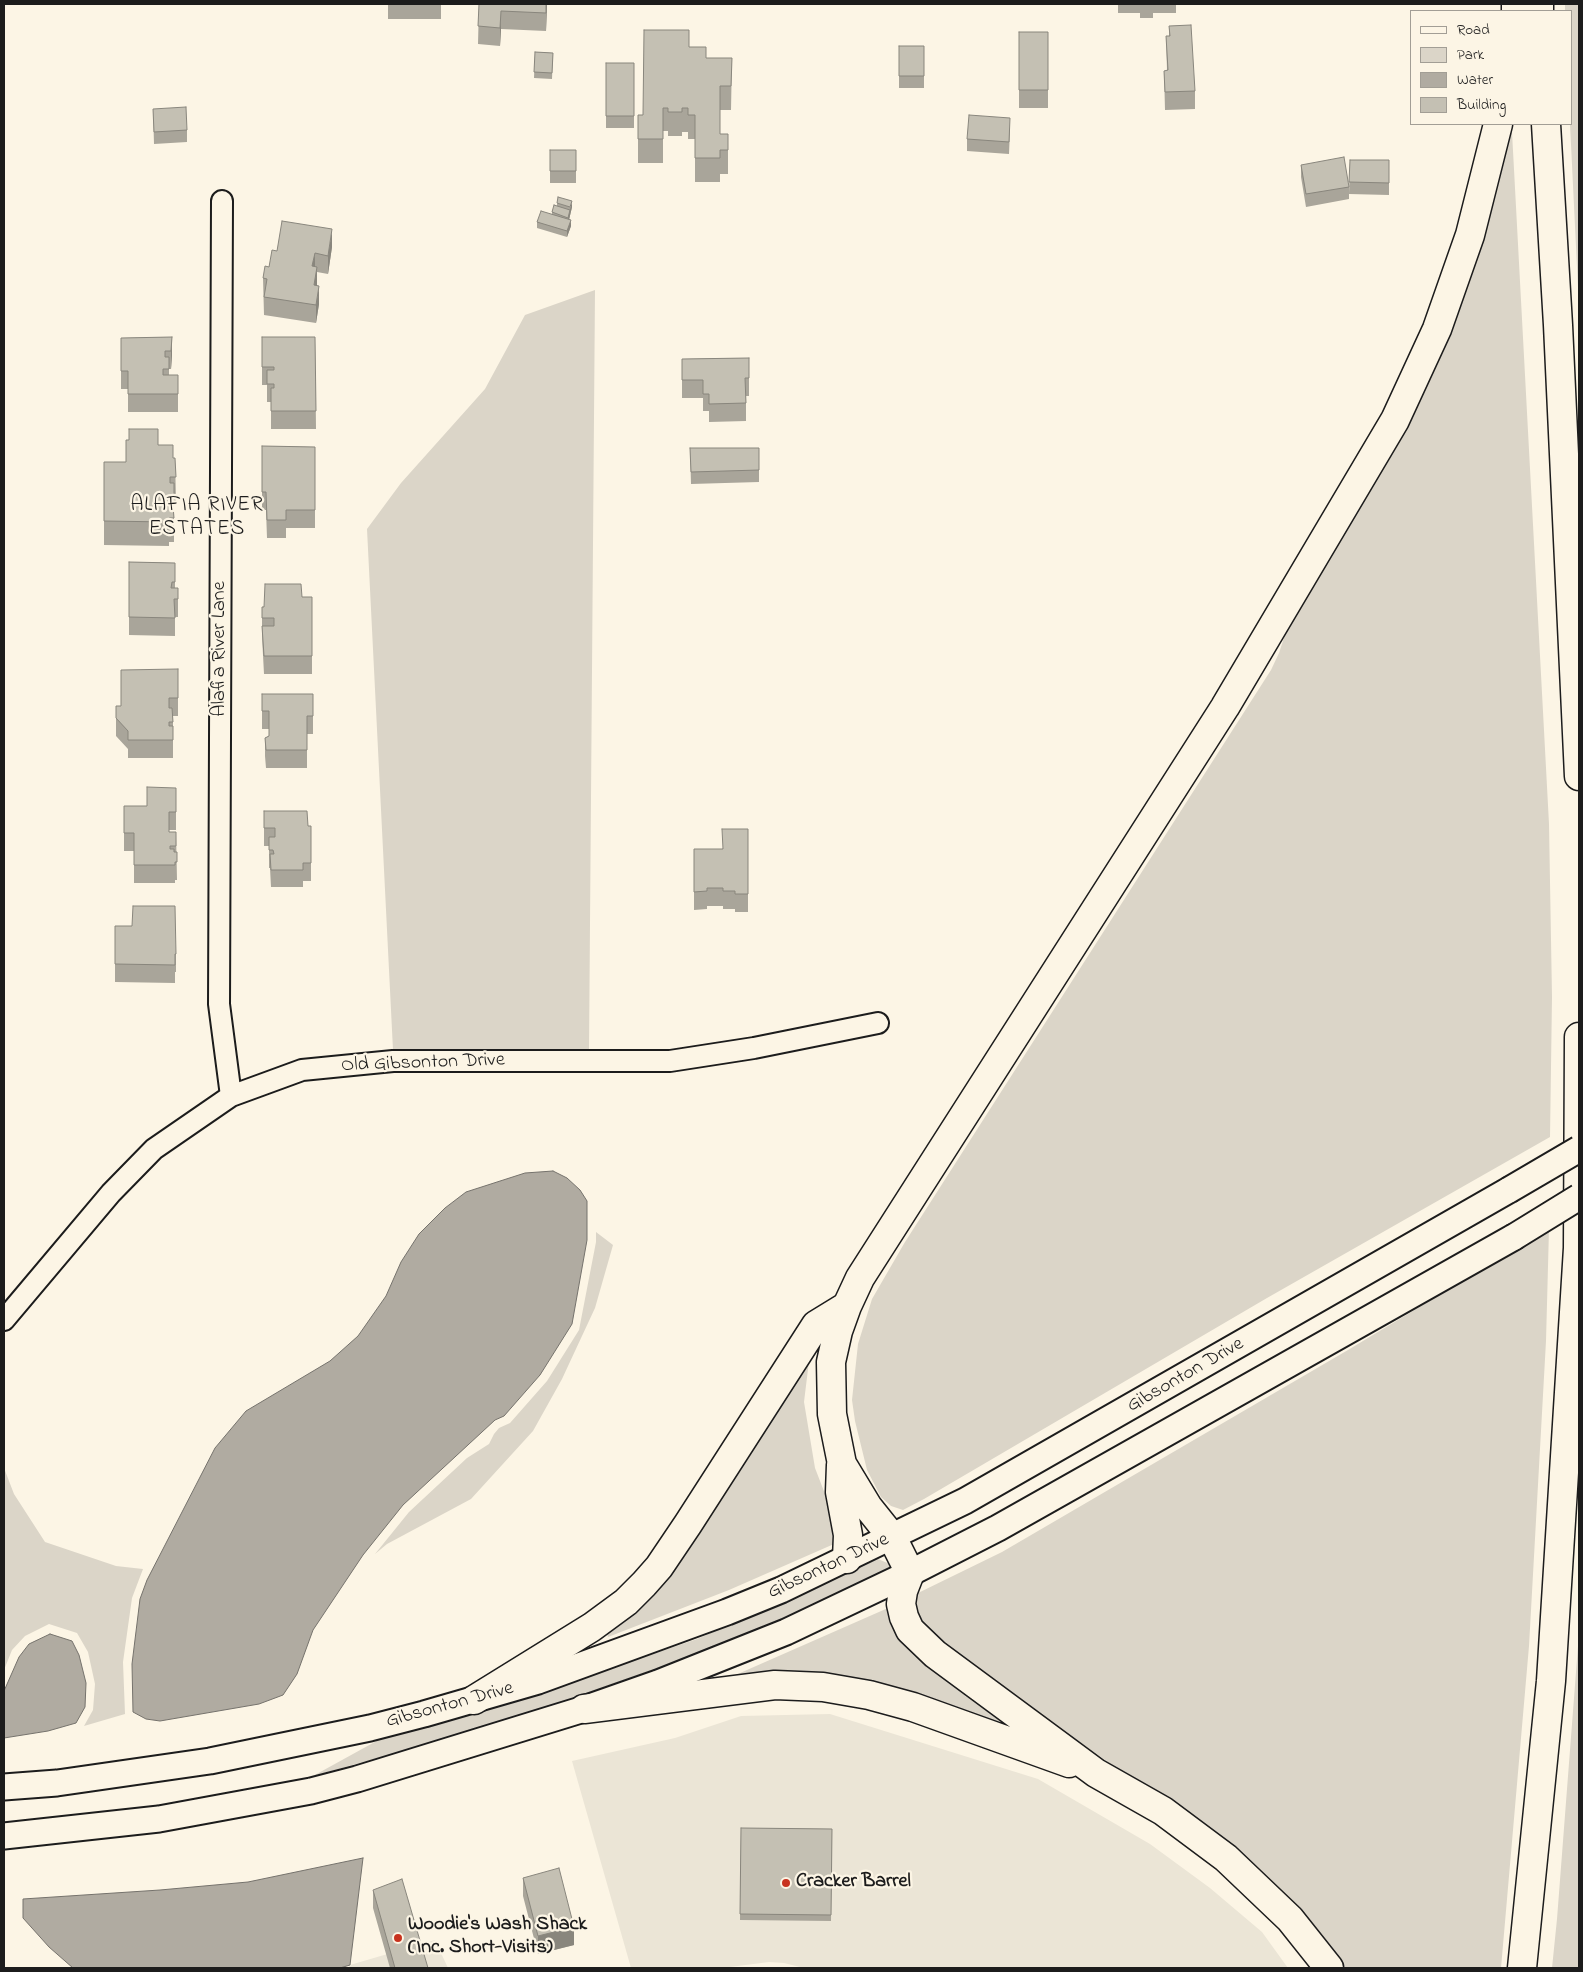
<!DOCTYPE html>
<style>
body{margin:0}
#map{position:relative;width:1583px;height:1972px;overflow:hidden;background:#fcf5e5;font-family:"Indie Flower",sans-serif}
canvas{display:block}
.frame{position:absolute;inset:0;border:5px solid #1c1c1c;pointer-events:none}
.legend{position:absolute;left:1410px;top:10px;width:162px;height:115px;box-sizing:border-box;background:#fcf5e5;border:1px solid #a29e95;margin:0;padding:6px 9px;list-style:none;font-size:15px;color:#1c1c1c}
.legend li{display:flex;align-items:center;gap:10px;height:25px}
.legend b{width:25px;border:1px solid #a29e95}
</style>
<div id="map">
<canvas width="1583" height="1972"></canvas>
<div class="frame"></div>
<ul class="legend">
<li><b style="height:6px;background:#fcf5e5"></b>Road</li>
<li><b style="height:14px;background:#dbd5c8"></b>Park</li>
<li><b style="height:14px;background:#b0aba1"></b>Water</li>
<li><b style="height:14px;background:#c4c0b3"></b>Building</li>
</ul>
</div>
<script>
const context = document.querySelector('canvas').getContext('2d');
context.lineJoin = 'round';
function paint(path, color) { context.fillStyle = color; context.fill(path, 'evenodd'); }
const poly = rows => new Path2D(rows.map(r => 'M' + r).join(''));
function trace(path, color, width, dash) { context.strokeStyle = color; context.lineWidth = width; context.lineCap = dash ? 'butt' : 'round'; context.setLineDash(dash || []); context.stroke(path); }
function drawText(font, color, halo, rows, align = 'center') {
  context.font = font + ' "Indie Flower",sans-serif'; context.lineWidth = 4.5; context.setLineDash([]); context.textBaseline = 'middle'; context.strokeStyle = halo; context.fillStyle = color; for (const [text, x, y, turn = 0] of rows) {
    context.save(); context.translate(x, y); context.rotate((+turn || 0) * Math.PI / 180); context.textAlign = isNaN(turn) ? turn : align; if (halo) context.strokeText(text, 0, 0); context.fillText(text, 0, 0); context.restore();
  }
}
paint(poly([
 [830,1714,1038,1779,1150,1844,1210,1888,1262,1932,1288,1968,804,1968,784,1963,769,1962,722,1968,631,1968,572,1761,675,1738,741,1716],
 [435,1940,448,1968,349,1968,350,1965]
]), '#ebe5d6');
paint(poly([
 [1565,4,1579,4,1579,308,1570,124,1572,124,1572,11,1565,11],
 [1504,132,1512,132,1549,824,1552,997,1550,1137,1267,1298,924,1499,903,1510,891,1506,881,1497,867,1470,855,1421,852,1400,858,1344,872,1299,905,1242,1271,670,1279,653,1304,577,1378,460],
 [595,290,589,1050,393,1050,367,529,401,483,485,389,525,315],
 [1549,1229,1546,1341,1529,1646,1501,1968,1340,1968,1188,1818,928,1636,913,1607,916,1594,1002,1552,1348,1350],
 [596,1232,613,1245,595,1308,562,1379,533,1431,471,1499,387,1544,375,1554,409,1512,467,1458,489,1444,494,1434,499,1428,510,1423,547,1381,579,1330,596,1242],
 [809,1361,804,1402,815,1468,837,1525,834,1544,729,1590,608,1637,605,1629],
 [4,1468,14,1494,45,1542,116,1566,143,1569,132,1598,123,1662,125,1714,84,1726,93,1710,95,1684,88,1652,77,1633,49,1624,25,1636,12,1650,4,1670],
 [878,1559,892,1565,893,1569,759,1630,695,1655,493,1726,313,1776,382,1738,512,1702,697,1639],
 [888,1608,1033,1734,734,1680,731,1677],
 [1579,1633,1579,1968,1552,1968,1557,1919]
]), '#dbd5c8');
const water = poly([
 [553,1171,567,1178,580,1190,587,1201,587,1240,572,1324,540,1375,504,1416,495,1420,403,1505,363,1555,313,1630,297,1674,283,1695,259,1704,160,1721,146,1719,133,1712,132,1664,140,1599,147,1580,215,1448,246,1411,330,1361,358,1336,386,1296,401,1262,419,1234,445,1208,466,1192,525,1173,553,1171],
 [50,1634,72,1641,79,1655,86,1683,85,1707,76,1723,48,1731,4,1738,4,1691,19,1657,29,1644,50,1634],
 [363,1858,350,1965,340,1968,73,1968,49,1947,23,1918,23,1899,160,1890,248,1882,363,1858]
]);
paint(water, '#b0aba1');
trace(water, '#75726c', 1);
const minor = poly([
 [222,201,219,1004,231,1096],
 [4,1320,111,1193,154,1149,231,1096,302,1070,393,1061,670,1061,754,1048,878,1023]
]);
const major = poly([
 [4,1787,57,1783,210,1761,370,1728,424,1714,538,1681,727,1612,781,1590,965,1501,1509,1190],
 [4,1836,159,1819,311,1791,357,1779,584,1709,658,1683,786,1632,910,1573,998,1528,1514,1237]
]);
const highway = poly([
 [1539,4,1539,11],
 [1516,11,1516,4],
 [1546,124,1558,325,1579,776],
 [841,1465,840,1492,848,1535,847,1559],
 [474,1700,592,1627,626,1602,644,1584,659,1567,688,1524,816,1325,847,1306],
 [584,1709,775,1685,823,1687,869,1695,913,1707,1069,1763],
 [1329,1968,1290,1919,1226,1858,1163,1811,1096,1773,935,1654,910,1630,904,1617,901,1604,903,1591,910,1573,892,1537,868,1507,842,1464,832,1414,831,1362,838,1331,847,1306,860,1278,1225,707,1395,420,1437,329,1470,235,1498,124],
 [1522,1968,1551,1681,1578,1248,1579,1037]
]);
trace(minor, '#1c1c1c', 24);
trace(major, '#1c1c1c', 29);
trace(highway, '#1c1c1c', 31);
trace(minor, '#fcf5e5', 20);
trace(major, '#fcf5e5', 25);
trace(highway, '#fcf5e5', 28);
const majorBridge = poly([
 [1509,1190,1579,1149],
 [1514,1237,1579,1197]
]);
trace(majorBridge, '#1c1c1c', 29, []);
trace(majorBridge, '#fcf5e5', 25);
paint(poly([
 [388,4,441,4,441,19,388,19],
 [479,4,547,4,546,31,501,29,500,46,478,44],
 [1118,4,1176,4,1176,13,1153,13,1153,18,1140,18,1140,13,1118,13],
 [1169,26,1195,91,1195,109,1165,110,1164,71,1167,70,1166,36,1169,36],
 [1019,32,1048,32,1048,108,1019,108],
 [899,46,924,46,924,88,899,88],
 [689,47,706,58,732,58,731,110,720,110,720,134,728,134,728,174,720,174,720,182,695,182,695,139,688,139,688,132,682,132,682,136,668,136,668,131,663,131,663,163,638,163,638,115,643,115],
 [535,52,553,53,552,79,534,78],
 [606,63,634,63,634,128,606,128],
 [153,109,187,130,187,142,154,144],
 [1010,130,1009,154,967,151,967,139],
 [550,150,576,150,576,183,550,183],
 [1350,160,1389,160,1389,195,1349,194],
 [1301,165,1349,187,1349,199,1306,207,1301,177],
 [557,203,572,207,569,220,571,226,567,237,537,228,537,222,552,214,552,212,557,206],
 [332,247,328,274,317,272,317,286,319,304,316,323,264,315,263,278,277,251],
 [172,337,172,355,171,369,169,369,169,375,178,375,178,412,128,412,128,389,121,389,121,338],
 [262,337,315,337,316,429,271,429,271,402,267,402,267,385,262,385],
 [749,358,749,396,746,396,746,421,709,422,709,411,703,411,703,398,682,398,682,359],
 [262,446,315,447,315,528,286,528,286,538,267,538,266,510,262,510],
 [690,448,759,448,759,482,691,484],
 [175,458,176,501,174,501,174,542,169,542,169,546,104,545,104,462,126,462],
 [129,562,175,563,175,588,178,588,178,617,175,617,175,636,129,635],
 [302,597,312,597,312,674,264,674,262,636,262,607],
 [178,669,178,716,173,716,173,758,128,758,128,749,116,736,116,706,121,706],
 [262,694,313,694,313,734,307,734,307,768,266,768,265,756,265,738,269,736,269,729,262,729],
 [176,788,176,830,169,830,169,832,176,832,177,880,175,880,175,883,134,883,134,851,124,851,124,806,147,806],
 [264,811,308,826,311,826,311,881,303,881,303,887,271,887,270,868,269,868,269,846,264,846],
 [748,829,748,912,735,912,735,909,723,909,723,906,707,906,707,909,694,910,694,849,722,849],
 [115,926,176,954,176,972,175,972,175,983,115,982],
 [741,1828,832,1829,831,1921,740,1920],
 [523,1878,574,1945,538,1954,523,1896],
 [373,1890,428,1968,390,1968,373,1908]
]), '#a9a59a');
paint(poly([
 [546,4,547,4,546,31],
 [501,11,501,29,500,46,500,28],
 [572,201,572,207,568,224,568,218],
 [571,220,571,226,567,237,567,231],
 [332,229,332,247,328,274,328,256],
 [315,253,315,271,312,266],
 [317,267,317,285,314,303,314,285],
 [319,286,319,304,316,323,316,305],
 [172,337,172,355,171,369,171,351],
 [574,1927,574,1945,538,1954,538,1936]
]), '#89867d');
const building = poly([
 [479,4,546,4,546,13,501,11,500,28,478,26,479,4],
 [1191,25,1195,91,1165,92,1164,71,1168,70,1166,36,1170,36,1169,26,1191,25],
 [644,30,689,30,689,47,706,47,706,58,732,58,731,86,720,86,720,134,728,134,728,150,720,150,720,158,695,158,695,115,688,115,688,108,682,108,682,112,668,112,668,108,663,108,663,139,638,139,638,115,643,115,644,30],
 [1019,32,1048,32,1048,90,1019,90,1019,32],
 [899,46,924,46,924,76,899,76,899,46],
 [535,52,553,53,552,73,534,72,535,52],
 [606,63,634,63,634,116,606,116,606,63],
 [186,107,187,130,154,132,153,109,186,107],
 [969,115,1010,118,1009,142,967,139,969,115],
 [550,150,576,150,576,171,550,171,550,150],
 [1344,157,1349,187,1306,194,1301,165,1344,157],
 [1350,160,1389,160,1389,183,1349,182,1350,160],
 [558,197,572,201,570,207,557,203,558,197],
 [554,205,570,210,568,218,552,212,554,205],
 [541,211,571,220,567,231,537,222,541,211],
 [282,221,332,229,328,256,315,253,312,266,317,267,314,285,319,286,316,305,264,297,267,279,263,278,265,266,269,267,272,250,277,251,282,221],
 [172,337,171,351,165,351,165,357,169,357,169,369,163,369,163,375,178,375,178,394,128,394,128,371,121,371,121,338,172,337],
 [262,337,315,337,316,411,271,411,271,388,274,388,274,384,267,384,267,370,274,370,274,367,262,367,262,337],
 [749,358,749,378,745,378,746,403,709,404,709,394,703,394,703,380,682,380,682,359,749,358],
 [129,429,158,429,158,445,173,445,173,458,175,458,176,477,170,477,170,483,174,483,174,497,170,497,170,506,173,506,174,518,169,518,169,522,104,521,104,462,126,462,126,440,129,440,129,429],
 [262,446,315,447,315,510,286,510,286,520,267,520,266,492,262,492,262,446],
 [690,448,759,448,759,470,691,472,690,448],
 [129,562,175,563,175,582,172,582,171,588,178,588,178,599,174,599,175,618,129,617,129,562],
 [265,584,301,584,302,597,312,597,312,656,264,656,262,626,274,626,274,618,262,618,262,607,264,607,265,584],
 [178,669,178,698,169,698,169,708,172,708,173,722,169,722,169,726,173,726,173,740,128,740,128,731,116,718,116,706,121,706,121,670,178,669],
 [262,694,313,694,313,716,307,716,307,750,266,750,265,738,269,736,269,711,262,711,262,694],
 [147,787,176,788,176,812,169,812,169,832,176,832,176,846,170,846,170,849,174,849,174,852,177,852,177,862,175,862,175,865,134,865,134,833,124,833,124,806,147,806,147,787],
 [264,811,307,811,308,826,311,826,311,863,303,863,303,870,271,870,270,854,274,854,273,850,269,850,269,837,275,837,275,828,264,828,264,811],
 [722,829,748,829,748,894,735,894,735,891,723,891,723,888,707,888,707,891,694,892,694,849,723,849,722,829],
 [133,906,175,906,176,954,175,954,175,965,115,964,115,926,132,926,133,906],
 [741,1828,832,1829,831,1915,740,1914,741,1828],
 [559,1868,574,1927,538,1936,523,1878,559,1868],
 [402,1879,428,1968,395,1968,373,1890,402,1879]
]);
paint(building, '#c4c0b3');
trace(building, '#89867d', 1);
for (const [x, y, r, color] of [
 [786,1883,5,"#c8321e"],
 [398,1938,5,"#c8321e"]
]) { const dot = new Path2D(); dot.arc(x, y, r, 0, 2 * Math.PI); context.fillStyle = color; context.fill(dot); trace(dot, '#fcf5e5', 2); }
drawText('20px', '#1c1c1c', '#fcf5e5', [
 ["Alafia River Lane",221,649,-90],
 ["Old Gibsonton Drive",423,1064,-2],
 ["Gibsonton Drive",1186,1376,-30],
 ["Gibsonton Drive",829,1567,-25],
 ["Gibsonton Drive",450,1706,-15]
]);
drawText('bold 20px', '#1c1c1c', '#fcf5e5', [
 ["Cracker Barrel",796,1883],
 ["Woodie's Wash Shack",408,1926],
 ["(Inc. Short-Visits)",408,1949]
], 'left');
context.letterSpacing = '1px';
drawText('21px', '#1c1c1c', '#fcf5e5', [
 ["ALAFIA RIVER",197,507],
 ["ESTATES",197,531]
]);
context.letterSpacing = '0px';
</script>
